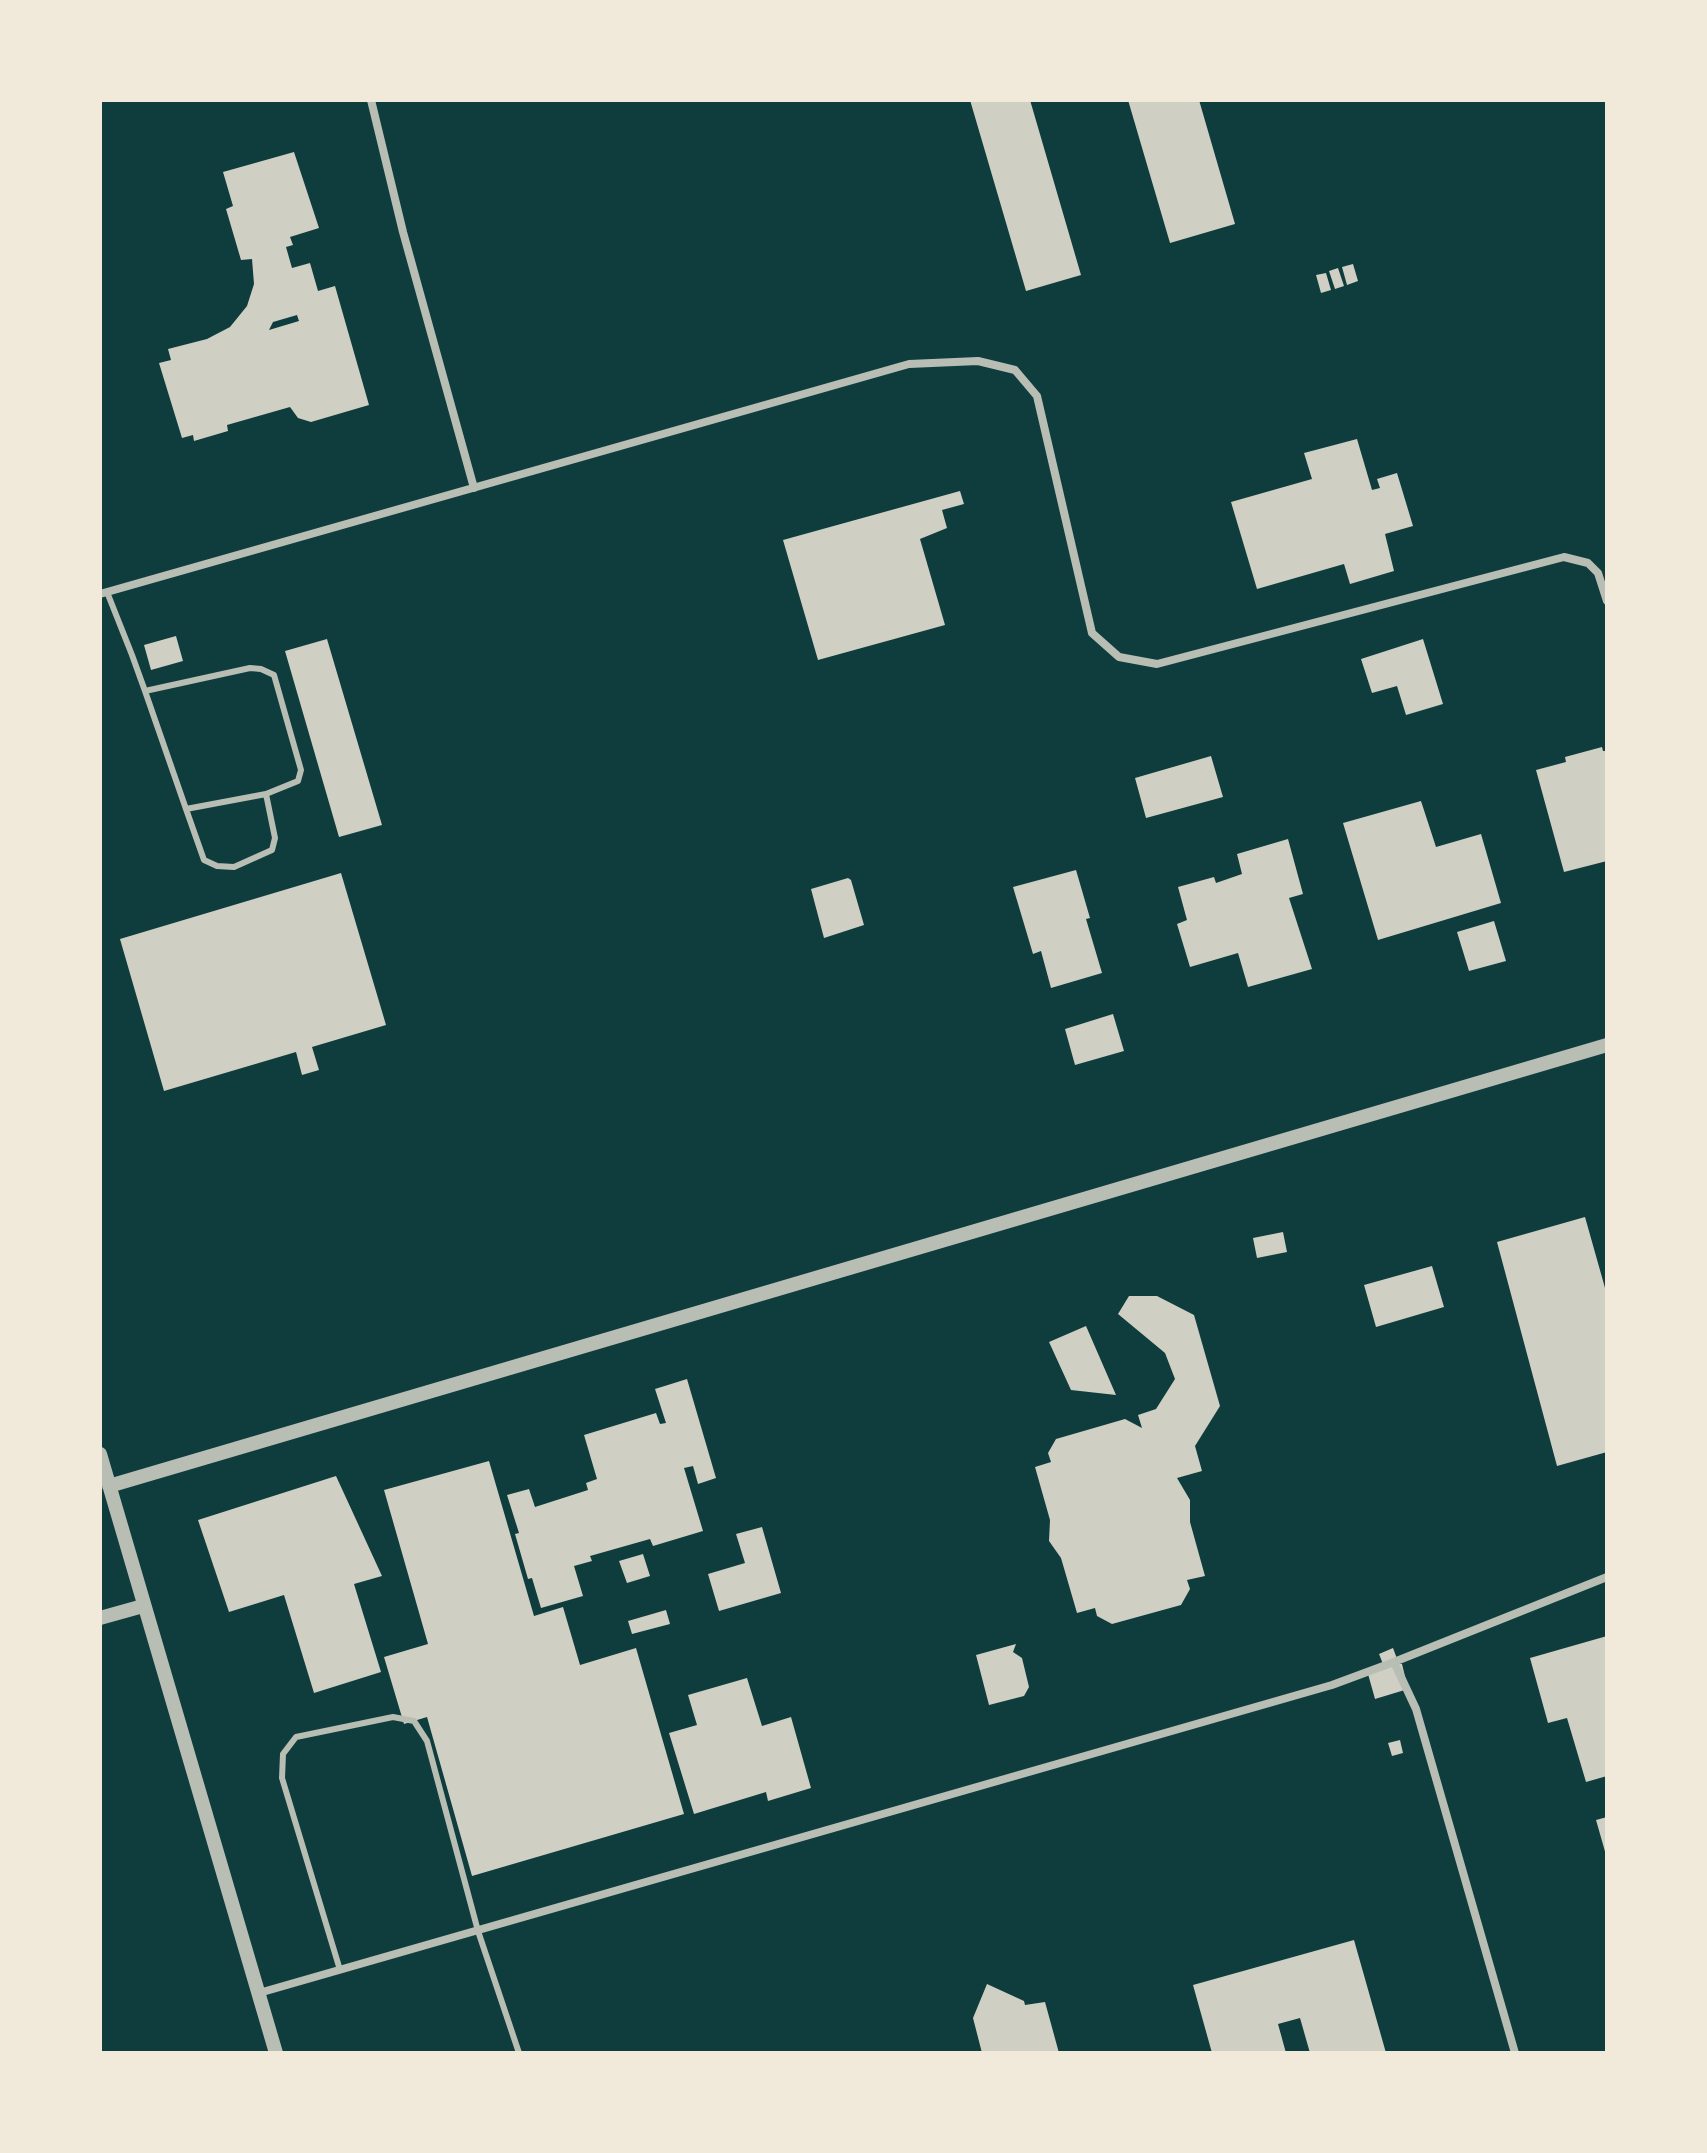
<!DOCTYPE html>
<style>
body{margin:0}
#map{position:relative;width:1707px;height:2153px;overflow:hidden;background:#0f3d3e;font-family:"Fira Sans",sans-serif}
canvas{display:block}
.frame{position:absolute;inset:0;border:102px solid #f1e9da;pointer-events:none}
</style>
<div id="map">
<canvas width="1707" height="2153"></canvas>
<div class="frame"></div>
</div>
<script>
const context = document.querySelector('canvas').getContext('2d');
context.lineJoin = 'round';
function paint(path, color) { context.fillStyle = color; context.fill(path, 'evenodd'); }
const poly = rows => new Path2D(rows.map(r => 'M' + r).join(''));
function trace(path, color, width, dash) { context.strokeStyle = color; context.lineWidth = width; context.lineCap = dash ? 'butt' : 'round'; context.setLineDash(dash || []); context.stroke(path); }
paint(poly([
 [970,100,1030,100,1081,275,1026,291],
 [1128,100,1199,100,1235,224,1170,243],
 [294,152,319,228,290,237,293,245,286,247,292,268,310,263,318,291,335,286,369,405,311,422,298,418,290,407,227,425,228,431,194,441,193,435,182,438,159,363,171,360,168,349,207,339,230,327,247,306,254,284,252,259,241,260,226,209,233,206,223,172],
 [297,315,299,321,269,330,273,322],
 [1353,264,1358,281,1347,285,1342,267],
 [1338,268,1344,286,1335,289,1329,271],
 [1326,273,1331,290,1321,293,1316,275],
 [1357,439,1372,490,1380,488,1377,479,1397,473,1413,526,1385,534,1394,571,1350,584,1344,564,1257,589,1231,502,1312,479,1304,453],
 [960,491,964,504,942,510,947,528,920,539,945,625,818,660,783,540],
 [176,636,183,661,151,670,144,645],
 [327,639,382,825,339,837,285,651],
 [1423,639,1443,704,1406,715,1397,686,1372,693,1361,659],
 [1602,747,1603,751,1607,751,1607,861,1564,872,1536,770,1566,762,1565,757],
 [1211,756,1223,797,1146,818,1135,778],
 [1421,801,1436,847,1481,834,1501,903,1378,940,1343,823],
 [1288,839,1303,894,1289,898,1312,969,1248,987,1238,953,1190,967,1177,924,1187,920,1178,887,1214,877,1216,883,1242,874,1237,854],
 [1076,870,1090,918,1086,919,1102,973,1051,988,1041,951,1033,954,1013,887],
 [341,873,386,1025,312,1047,319,1070,302,1075,296,1052,164,1091,120,939],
 [848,878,851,880,864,925,824,938,811,889],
 [1494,921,1506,961,1469,971,1457,932],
 [1113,1014,1124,1051,1075,1065,1065,1029],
 [1585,1217,1607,1295,1607,1452,1557,1466,1497,1242],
 [1283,1232,1287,1252,1257,1258,1253,1238],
 [1432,1266,1444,1307,1376,1327,1364,1285],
 [1129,1296,1157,1296,1194,1315,1220,1406,1195,1446,1202,1471,1177,1478,1190,1500,1190,1522,1205,1576,1187,1580,1190,1589,1181,1605,1112,1624,1097,1616,1095,1608,1077,1613,1061,1558,1049,1541,1050,1520,1035,1467,1051,1462,1048,1453,1056,1439,1125,1419,1142,1428,1138,1415,1156,1409,1175,1379,1165,1353,1118,1314],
 [1086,1326,1116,1395,1071,1390,1049,1342],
 [687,1379,716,1478,698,1484,693,1466,684,1468,703,1531,653,1546,650,1539,590,1556,592,1561,574,1566,583,1596,541,1608,532,1578,528,1579,515,1534,519,1533,507,1495,529,1489,535,1507,588,1490,586,1483,597,1479,584,1435,656,1413,660,1424,666,1423,655,1389],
 [489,1461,534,1616,563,1607,580,1665,636,1648,684,1814,472,1876,427,1717,404,1724,384,1657,428,1644,384,1490],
 [336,1476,382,1576,354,1584,381,1672,314,1693,284,1595,229,1612,198,1520],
 [762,1527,781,1593,719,1611,708,1574,745,1563,736,1534],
 [643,1554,650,1576,627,1583,619,1561],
 [666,1610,670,1624,632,1634,628,1621],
 [1607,1636,1607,1776,1586,1782,1567,1718,1548,1723,1530,1658],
 [1016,1644,1013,1652,1022,1658,1029,1687,1024,1696,989,1705,976,1655],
 [1393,1648,1399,1664,1402,1664,1408,1689,1375,1699,1368,1674,1385,1669,1379,1654],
 [747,1678,762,1726,791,1717,811,1788,768,1801,766,1792,694,1814,669,1733,697,1725,688,1695],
 [1400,1740,1403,1753,1392,1756,1388,1743],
 [1607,1817,1607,1855,1606,1855,1596,1820],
 [1354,1940,1386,2053,1310,2053,1300,2018,1278,2024,1286,2053,1212,2053,1193,1985],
 [987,1984,1024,2001,1025,2005,1045,2002,1059,2053,982,2053,973,2018]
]), '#cfcfc3');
trace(poly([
 [107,592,132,655,145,691,186,809,204,860,217,866,234,867,272,850,275,838,266,794,298,781,301,770,274,675,261,669,250,668,145,691],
 [186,809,266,794],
 [340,1970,282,1778,283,1754,296,1737,393,1717,414,1721,427,1741,478,1931,519,2053]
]), '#b8beb3', 6);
trace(poly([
 [371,100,403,232,474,488],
 [100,594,909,364,978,361,1015,370,1037,396,1092,633,1119,657,1157,664,1564,557,1588,563,1598,573,1607,601],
 [1394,1662,1607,1577],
 [259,1993,1332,1685,1394,1662,1416,1709,1515,2053]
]), '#b8beb3', 8);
trace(poly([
 [100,1454,276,2053],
 [109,1486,1607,1045],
 [100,1618,143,1606]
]), '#b8beb3', 14);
</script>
